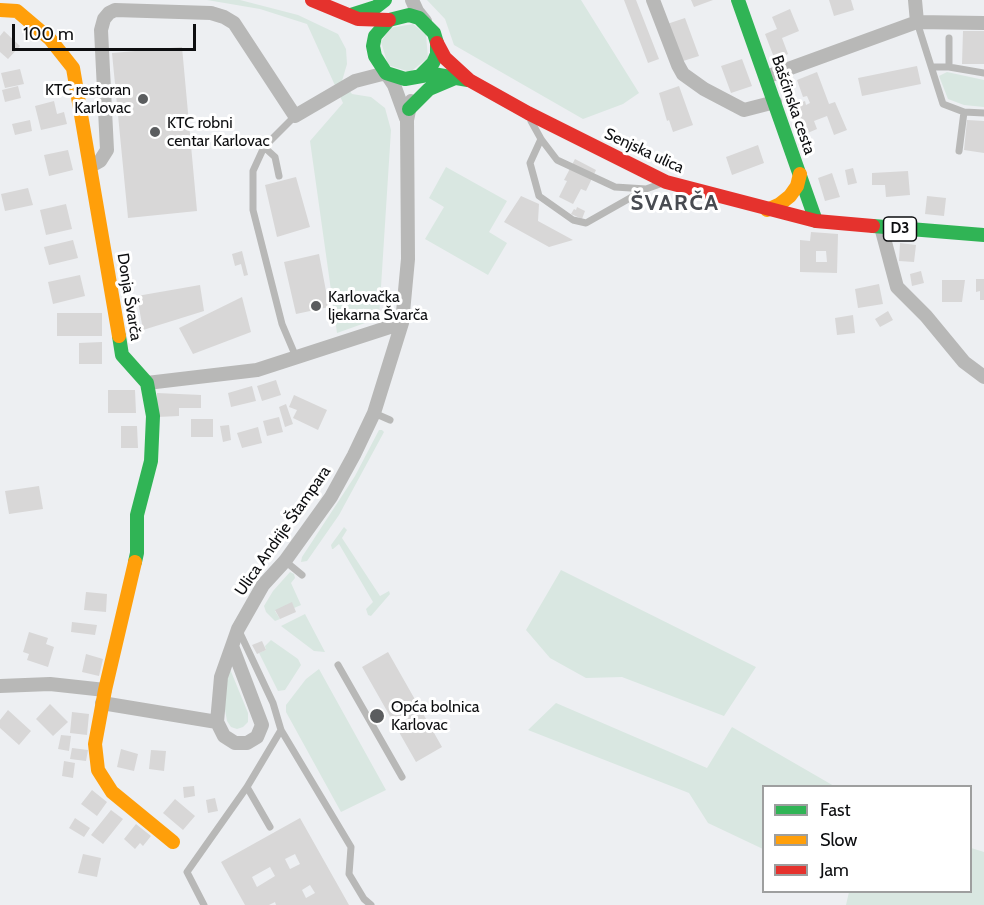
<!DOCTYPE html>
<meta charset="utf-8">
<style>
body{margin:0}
#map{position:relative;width:984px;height:905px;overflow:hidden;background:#edeff2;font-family:Cabin,sans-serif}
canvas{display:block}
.legend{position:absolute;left:762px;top:785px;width:210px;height:108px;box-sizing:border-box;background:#fff;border:2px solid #9e9f9f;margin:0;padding:8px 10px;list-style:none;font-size:18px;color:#0d0e10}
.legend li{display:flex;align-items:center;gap:12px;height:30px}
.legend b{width:30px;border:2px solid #9e9f9f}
.scale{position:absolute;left:12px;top:24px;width:184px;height:27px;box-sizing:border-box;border:3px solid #0d0e10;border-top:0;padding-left:8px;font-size:18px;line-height:21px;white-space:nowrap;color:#0d0e10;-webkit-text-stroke:4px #fff;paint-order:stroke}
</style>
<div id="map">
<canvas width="984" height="905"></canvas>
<ul class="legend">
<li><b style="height:8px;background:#30b455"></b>Fast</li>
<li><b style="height:8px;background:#ff9f0a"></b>Slow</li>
<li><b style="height:8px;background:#e5322d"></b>Jam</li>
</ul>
<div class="scale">100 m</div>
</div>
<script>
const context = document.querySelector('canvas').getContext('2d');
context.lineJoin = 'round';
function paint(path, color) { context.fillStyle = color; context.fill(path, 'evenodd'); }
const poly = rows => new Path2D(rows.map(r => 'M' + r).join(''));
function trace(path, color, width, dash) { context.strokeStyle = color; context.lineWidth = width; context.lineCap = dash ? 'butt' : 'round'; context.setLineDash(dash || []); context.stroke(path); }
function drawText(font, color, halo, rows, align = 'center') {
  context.font = font + ' Cabin,sans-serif'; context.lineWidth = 6; context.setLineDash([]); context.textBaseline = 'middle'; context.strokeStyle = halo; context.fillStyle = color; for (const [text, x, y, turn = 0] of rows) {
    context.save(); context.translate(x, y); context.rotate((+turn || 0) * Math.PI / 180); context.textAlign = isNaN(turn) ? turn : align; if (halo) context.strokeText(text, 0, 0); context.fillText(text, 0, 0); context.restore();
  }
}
paint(poly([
 [207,0,240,0,298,15,338,34,346,49,347,64,342,81,352,94,371,97,385,108,391,130,379,318,337,333,310,141,343,103,307,24,260,9],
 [427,0,581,0,639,93,623,104,583,119,454,45,445,19],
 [413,24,426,35,428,58,410,72,388,65,381,42,390,28],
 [947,72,984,80,984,107,964,105,948,99,939,76],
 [446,167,507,201,489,232,507,243,488,275,425,239,444,207,429,198],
 [379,430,382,430,384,432,339,515,307,561,301,562,302,557,355,476],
 [344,527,347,530,342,538,380,596,389,591,390,594,371,616,368,615,366,609,373,602,339,544,333,549,332,549,331,545],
 [561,570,756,667,724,716,622,677,586,678,550,658,526,630],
 [290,572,294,574,295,578,291,583,301,605,294,608,292,603,275,611,280,619,275,621,266,612,264,606,273,591],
 [305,614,325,652,314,651,281,626],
 [271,640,298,659,301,665,285,690,278,691,259,653,266,650,265,646],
 [230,669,248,713,248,722,243,727,237,729,231,727,227,721,225,710,225,688],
 [319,669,386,790,341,812,286,712,286,705,306,679],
 [556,703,707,768,732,727,834,786,764,786,763,849,708,823,689,793,528,730],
 [971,848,984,852,984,905,846,905,849,892,970,892]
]), '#d9e7e1');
paint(poly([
 [624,0,636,0,659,59,648,63],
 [691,0,713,0,694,7],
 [829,0,851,0,854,10,834,16],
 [790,9,799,31,782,38,788,54,775,60,765,34,777,29,772,17],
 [685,18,699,56,680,62,667,24],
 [4,31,20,46,8,59,0,52,0,36],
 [963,31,984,31,984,64,962,64],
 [182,47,197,211,128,218,112,53],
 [742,59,752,86,731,93,721,66],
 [917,66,921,84,862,96,858,78],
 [20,69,24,84,5,88,1,73],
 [817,72,829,104,835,102,847,130,834,135,827,116,814,121,817,129,803,135,792,106,805,101,806,105,810,103,807,96,803,97,797,80],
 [18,86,21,98,5,102,2,90],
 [679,86,693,125,673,132,669,120,667,121,659,93],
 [54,101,57,114,64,112,67,124,41,130,35,106],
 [30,120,32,131,15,135,12,124],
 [967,120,984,121,984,153,964,150],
 [758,145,764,163,732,175,726,157],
 [68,150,73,170,49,176,44,155],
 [575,159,596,170,586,191,581,189,573,204,559,197,567,181,564,180],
 [853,168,857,183,848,185,845,170],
 [908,171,910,195,886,197,885,185,872,185,872,173],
 [832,173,840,197,825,201,818,178],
 [296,177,310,227,277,237,265,185],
 [28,188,33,205,5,211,1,194],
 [521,196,539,204,538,221,573,240,549,247,504,222],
 [927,196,946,198,944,216,925,214],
 [66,204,72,229,46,235,40,210],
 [577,207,585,211,582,219,571,214,574,209,576,210],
 [811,232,838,234,837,273,800,272,800,240,810,241],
 [816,251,826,251,827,262,816,262],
 [73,240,78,258,49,265,44,247],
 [900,243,916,245,914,262,899,261],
 [242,251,248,275,244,276,241,264,235,266,232,254],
 [319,254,329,307,296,314,284,262],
 [921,271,924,283,912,286,910,274],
 [80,275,85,296,53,304,48,282],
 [976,279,984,279,984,300,980,300,980,291,976,292],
 [942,280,965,280,962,302,942,302],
 [879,284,883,304,858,308,855,289],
 [200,285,204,311,143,330,137,296],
 [242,297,251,332,193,354,179,328],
 [888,311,893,320,880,327,875,319],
 [57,313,102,313,102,336,57,336],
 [853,315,855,333,837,335,835,318],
 [102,342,102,364,79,364,79,343],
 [276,380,281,395,262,401,257,386],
 [252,386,256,401,231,407,228,393],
 [108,390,135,390,136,413,108,413],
 [157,393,201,395,201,408,179,408,179,416,157,417],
 [294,395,327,410,318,430,293,418,297,410,289,407],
 [286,404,293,424,285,427,279,407],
 [279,417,283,432,267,436,263,421],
 [191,419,213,419,213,437,191,437],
 [229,425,231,440,223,442,220,426],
 [121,426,137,426,138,448,121,448],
 [258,427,262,443,242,448,237,433],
 [39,486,43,509,9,514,5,491],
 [86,592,107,594,106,612,84,610],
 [292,602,296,612,280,619,275,610],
 [72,622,97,625,95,635,71,632],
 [29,632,48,638,46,644,54,647,48,667,27,660,29,654,23,652],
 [262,641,266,650,257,654,252,645],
 [388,652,442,747,416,762,362,667],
 [86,654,103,659,99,676,82,672],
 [50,704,68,722,53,736,36,719],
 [8,710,31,731,19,745,0,728,0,720],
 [72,712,89,714,87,735,70,733],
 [61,735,71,736,69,751,58,749],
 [72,748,88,750,86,761,70,759],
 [121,749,138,754,134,771,117,767],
 [151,750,166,751,164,771,149,769],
 [64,761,75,763,73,778,62,776],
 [194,786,195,796,184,798,183,787],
 [92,790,107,802,97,816,81,804],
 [215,798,218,811,208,813,206,800],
 [175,799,195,816,183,830,163,813],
 [111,810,123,819,103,844,91,835],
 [75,818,90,828,84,837,69,828],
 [300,818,349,905,276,905,275,902,269,905,245,905,221,862],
 [295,854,300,864,290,869,285,859],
 [270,867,275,876,257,887,252,877],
 [310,885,315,893,306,898,302,890],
 [136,824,151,836,143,846,140,843,135,849,124,839],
 [83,854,101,858,97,877,78,873]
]), '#d8d7d7');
trace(poly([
 [917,22,943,104,964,112,984,113],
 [949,38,949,67],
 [933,67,949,67,984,73],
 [295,116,264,147,253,171,253,210,282,324,296,357],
 [531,121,541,139,557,160,615,187,646,189],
 [541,139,530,163,539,196,573,220,586,223,646,189,660,184],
 [264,147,275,157,279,176],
 [959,151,964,112],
 [374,413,390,420],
 [285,561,302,575],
 [239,631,273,703,281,730,351,847,349,874,364,899,371,905],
 [338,665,402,777],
 [270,827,247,787,281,730],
 [204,905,187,872,247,787]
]), '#b8b8b7', 7);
trace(poly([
 [412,0,417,11,425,21],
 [653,0,678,65,683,74,704,89,744,110,775,102],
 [915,0,917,22],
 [766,77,917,22,984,23],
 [91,166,100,161,107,150,101,30,104,19,109,13,115,10,211,13,224,17,234,23,295,116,355,81,386,73,394,85,406,118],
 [881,227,897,287,926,316,964,362,984,377],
 [147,383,257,370,402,323],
 [232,646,221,677,217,722,224,736,235,743,247,743,257,737,262,725,232,646,238,629,263,585,285,561,331,497,354,455,374,413,402,323,408,259,407,120,411,101],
 [0,686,50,684,105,690],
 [102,703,217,722]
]), '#b8b8b7', 14);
trace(poly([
 [738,0,816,221],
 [351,15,376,7,385,0],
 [421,75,433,63,437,54,437,43,434,33,419,18,409,15,389,20,375,36,373,46,375,56,386,73,405,79,433,74,468,80],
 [409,109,429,89,455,78],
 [873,226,984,235],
 [119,336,122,355,147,383,153,416,151,461,137,515,137,553,135,562]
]), '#30b455', 14);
trace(poly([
 [0,10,17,11,50,39,73,68,119,336],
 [767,210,780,204,790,196,797,186,800,174],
 [135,562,105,690,95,744,98,770,112,792,173,842]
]), '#ff9f0a', 14);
trace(poly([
 [312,0,358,19,389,20],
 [437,43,445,58,469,80,528,113,666,182,816,221,873,226]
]), '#e5322d', 14);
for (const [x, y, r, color] of [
 [143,99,6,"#5b5d5f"],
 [155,132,6,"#5b5d5f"],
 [316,306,6,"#5b5d5f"],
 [377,716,8,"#5b5d5f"]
]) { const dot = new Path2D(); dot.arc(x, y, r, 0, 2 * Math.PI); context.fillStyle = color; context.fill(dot); trace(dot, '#fff', 2); }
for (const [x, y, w] of [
 [900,229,33]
]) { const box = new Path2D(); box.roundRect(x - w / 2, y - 12, w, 24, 4.5); context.fillStyle = '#fff'; context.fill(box); trace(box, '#0d0e10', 1.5); }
drawText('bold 15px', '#0d0e10', null, [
 ["D3",900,229]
]);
drawText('16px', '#0d0e10', '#fff', [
 ["KTC restoran",131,90,"right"],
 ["Karlovac",131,108,"right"],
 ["KTC robni",167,123],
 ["centar Karlovac",167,141],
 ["Karlovačka",328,297],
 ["ljekarna Švarča",328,315],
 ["Opća bolnica",391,707],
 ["Karlovac",391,725]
], 'left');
drawText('16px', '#0d0e10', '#fff', [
 ["Bašćinska cesta",793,105,71],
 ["Senjska ulica",644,151,25],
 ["Donja Švarča",129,297,81],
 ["Ulica Andrije Štampara",283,531,-55]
]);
context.letterSpacing = '1.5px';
drawText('bold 22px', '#484b51', '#fff', [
 ["ŠVARČA",675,204]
]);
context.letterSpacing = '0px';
</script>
